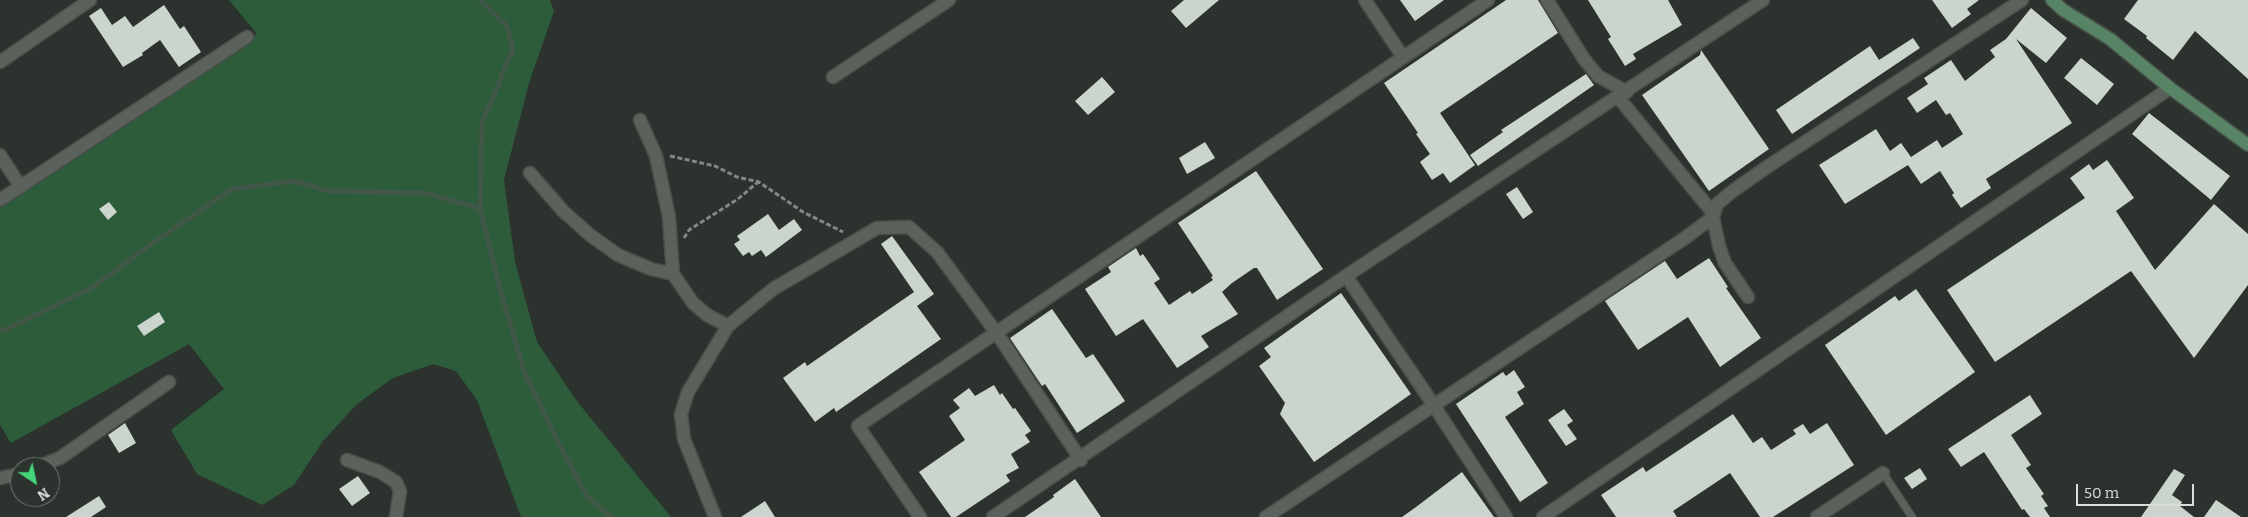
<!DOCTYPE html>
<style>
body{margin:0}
#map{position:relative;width:2248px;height:517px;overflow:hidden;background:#2c332e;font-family:Bitter,serif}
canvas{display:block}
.north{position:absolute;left:10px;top:457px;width:50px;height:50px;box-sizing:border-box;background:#2c332e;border:1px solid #717773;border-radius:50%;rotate:146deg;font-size:14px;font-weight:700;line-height:20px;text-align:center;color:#d9deda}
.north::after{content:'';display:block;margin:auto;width:18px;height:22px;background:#44d77a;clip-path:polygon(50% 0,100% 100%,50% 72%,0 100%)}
.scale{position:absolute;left:2076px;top:484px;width:118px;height:22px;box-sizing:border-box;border:2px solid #d9deda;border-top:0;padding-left:6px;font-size:15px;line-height:18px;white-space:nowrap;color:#d9deda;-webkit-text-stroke:4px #2c332e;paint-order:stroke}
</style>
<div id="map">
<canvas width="2248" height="517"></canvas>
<div class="north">N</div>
<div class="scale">50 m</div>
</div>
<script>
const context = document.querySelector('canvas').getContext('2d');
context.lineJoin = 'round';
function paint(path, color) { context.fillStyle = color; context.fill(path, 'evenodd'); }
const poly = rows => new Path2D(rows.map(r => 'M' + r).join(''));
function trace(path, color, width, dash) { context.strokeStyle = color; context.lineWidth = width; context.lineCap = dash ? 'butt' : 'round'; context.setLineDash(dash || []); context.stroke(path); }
paint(poly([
 [229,0,550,0,554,11,529,83,504,180,515,262,537,342,576,400,671,517,521,517,477,400,456,371,433,364,393,378,357,404,323,441,294,485,262,505,197,474,171,430,224,389,189,344,11,443,0,425,0,202,257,34]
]), '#2d5c3b');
trace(poly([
 [480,0,507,26,513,49,482,123,480,208,498,282,525,374,560,446,587,496,611,517],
 [0,332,93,287,154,242,232,189,295,181,328,191,424,193,480,208]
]), '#415848', 5);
paint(poly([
 [1184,0,1219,0,1186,28,1171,11],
 [1400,0,1444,0,1415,21],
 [1506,0,1538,0,1558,33,1440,113,1475,165,1450,183,1443,173,1432,180,1420,162,1430,154,1416,134,1418,133,1384,83],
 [1588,0,1668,0,1682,25,1633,54,1636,59,1625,66,1608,39,1611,37],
 [1932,0,1979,0,1967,9,1971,14,1952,28],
 [2138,0,2248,0,2248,79,2195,31,2173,60,2146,38,2147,36,2124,19],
 [164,5,180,29,184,26,201,52,179,67,160,40,142,53,143,55,123,67,89,16,101,8,112,25,125,16,133,27],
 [2031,8,2067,38,2046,63,2016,39,2072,123,1986,179,1991,188,1961,208,1952,195,1954,193,1940,171,1921,184,1908,165,1845,204,1819,165,1876,129,1890,151,1901,143,1911,157,1937,140,1942,148,1963,134,1950,113,1946,115,1936,100,1917,113,1907,98,1928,84,1924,78,1951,60,1965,81,1995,57,1990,50,2006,39],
 [1913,38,1920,48,1792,134,1776,110,1870,46,1879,60],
 [1701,50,1769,149,1709,191,1642,95,1700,55],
 [2081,58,2114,84,2097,105,2064,78],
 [1586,74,1594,85,1478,166,1470,155,1503,132,1501,130],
 [1102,77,1115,92,1088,115,1075,101],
 [2149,113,2230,176,2211,200,2132,134],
 [1205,142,1215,158,1187,174,1179,158],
 [2107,160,2134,198,2116,211,2155,270,2214,204,2248,234,2248,285,2194,358,2131,271,1995,362,1947,290,2085,198,2070,178,2089,164,2093,170],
 [1256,171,1323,269,1277,300,1257,268,1254,268,1232,283,1222,292,1238,314,1201,336,1209,347,1177,368,1143,319,1116,336,1085,289,1111,272,1108,267,1136,248,1140,256,1143,254,1160,279,1154,283,1169,305,1190,291,1192,294,1213,280,1211,277,1213,276,1178,223],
 [1517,187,1533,212,1523,219,1506,194],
 [109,202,117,212,108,220,99,209],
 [768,214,779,230,794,219,802,230,766,257,761,250,752,256,749,252,743,256,734,244,740,240,737,236],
 [892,236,934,294,917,306,941,339,836,412,834,408,815,422,783,378,805,362,807,366,914,292,881,244],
 [1709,258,1728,287,1726,288,1761,338,1720,367,1688,317,1638,350,1605,301,1665,261,1677,279],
 [1916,289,1975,372,1886,435,1825,345,1895,296,1899,301],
 [1341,293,1411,394,1314,462,1280,414,1285,403,1259,366,1271,357,1264,348],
 [1052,309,1086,358,1093,354,1125,401,1077,433,1045,384,1042,386,1010,338],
 [159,312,165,322,144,336,137,326],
 [1514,370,1525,387,1517,392,1524,404,1505,417,1548,483,1520,502,1456,404,1503,372,1506,376],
 [994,385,1000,395,1002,393,1013,409,1015,408,1031,431,1025,435,1030,442,1011,454,1019,468,1006,475,1010,481,956,517,951,517,919,472,965,440,949,416,960,408,953,400,969,388,975,396],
 [2030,395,2042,414,2011,435,2031,465,2026,468,2044,494,2041,496,2048,506,2044,508,2050,517,2030,517,2024,509,2022,510,1984,452,1961,467,1948,449],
 [1564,409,1573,421,1567,425,1577,439,1566,446,1548,420],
 [1733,414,1753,443,1762,437,1771,450,1796,434,1793,430,1803,424,1810,434,1827,423,1854,465,1773,517,1760,517,1730,473,1673,511,1677,517,1616,517,1601,495,1643,467,1646,472],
 [125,423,136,443,119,453,108,435],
 [1920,468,1927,479,1912,489,1904,478],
 [2174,469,2185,475,2172,495,2182,502,2180,506,2194,517,2141,517],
 [1462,472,1494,517,1402,517,1416,507],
 [358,476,370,493,352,506,339,489],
 [1075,479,1101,517,1025,517,1054,497,1053,495],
 [99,496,106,507,91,517,66,517],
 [2216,500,2241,517,2204,517],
 [765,501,775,517,741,517]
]), '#cbd4cd');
const lane = poly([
 [1883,473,1912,517]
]);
const street = poly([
 [1365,0,1403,57],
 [1547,0,1584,59,1598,76,1627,92],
 [0,62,90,0],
 [833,77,949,0],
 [1618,97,1713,213],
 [640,120,656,156,669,217,673,274,693,303,707,315,728,326],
 [0,155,21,187],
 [530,173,563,211,590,235,618,255,651,269,673,274],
 [0,200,247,37],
 [1346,276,1433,404,1506,517],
 [1748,297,1725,263,1719,246,1713,217,1717,204,1734,190,1767,167,2022,0],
 [347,460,380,472,396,482,400,491,396,517],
 [37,467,60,458,169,382],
 [0,478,20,474],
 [715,517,684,439,681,414,688,392,728,326,773,289,877,228,909,227,937,252,998,335,1081,460],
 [920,517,858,426,1488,0],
 [993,517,1346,276,1763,0],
 [1266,517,1685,238,1713,217],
 [1543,517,2170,88],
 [1817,517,1883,473]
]);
const secondary = poly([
 [2052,0,2063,10,2110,39,2170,88,2248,145]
]);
trace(lane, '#484e49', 9);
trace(street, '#484e49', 15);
trace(secondary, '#484e49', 15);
trace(poly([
 [670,156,715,166,737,177,759,182,803,212,843,232],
 [684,238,689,230,738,199,758,182]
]), '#828883', 3, [5, 2.5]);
trace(lane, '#5a625b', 7);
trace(street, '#5a625b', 12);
trace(secondary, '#588466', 12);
</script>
